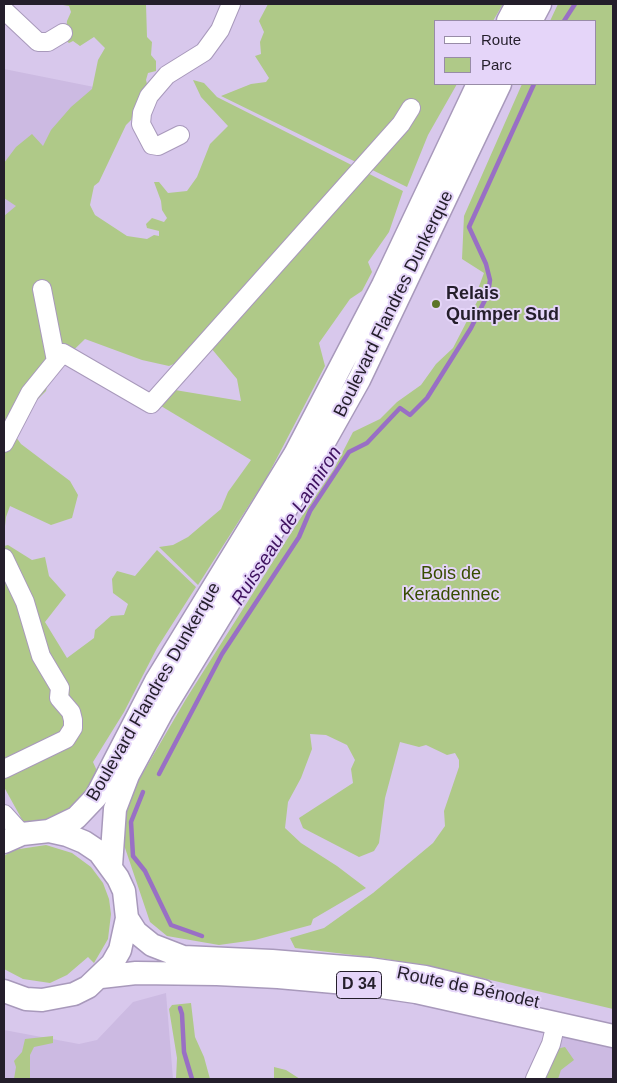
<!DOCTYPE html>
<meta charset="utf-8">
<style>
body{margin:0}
#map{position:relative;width:617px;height:1083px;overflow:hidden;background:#d8c8ec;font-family:Helvetica,sans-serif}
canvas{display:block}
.frame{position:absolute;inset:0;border:5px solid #241e2b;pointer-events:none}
.legend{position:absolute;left:434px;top:20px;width:162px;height:65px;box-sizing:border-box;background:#e5d5f9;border:1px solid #988ca7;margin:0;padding:6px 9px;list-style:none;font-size:15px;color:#241e2b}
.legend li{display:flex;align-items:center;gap:10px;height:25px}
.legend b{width:25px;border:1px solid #988ca7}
</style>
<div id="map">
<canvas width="617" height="1083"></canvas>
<div class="frame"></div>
<ul class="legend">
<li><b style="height:6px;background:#fff"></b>Route</li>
<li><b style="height:14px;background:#afc988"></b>Parc</li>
</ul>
</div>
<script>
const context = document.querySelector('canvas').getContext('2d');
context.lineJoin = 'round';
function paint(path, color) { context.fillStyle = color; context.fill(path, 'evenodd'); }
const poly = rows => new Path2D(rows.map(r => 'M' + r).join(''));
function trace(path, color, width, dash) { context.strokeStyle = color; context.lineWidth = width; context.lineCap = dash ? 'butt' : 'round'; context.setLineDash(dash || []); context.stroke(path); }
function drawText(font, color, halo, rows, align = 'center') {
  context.font = font + ' Helvetica,sans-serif'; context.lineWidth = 4; context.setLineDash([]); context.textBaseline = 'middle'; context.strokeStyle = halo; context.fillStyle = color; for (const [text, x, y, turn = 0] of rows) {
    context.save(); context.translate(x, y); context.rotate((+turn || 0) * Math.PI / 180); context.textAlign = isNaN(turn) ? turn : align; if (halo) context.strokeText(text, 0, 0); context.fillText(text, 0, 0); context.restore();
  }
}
paint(poly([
 [4,69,114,91,4,356],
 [166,993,173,1079,4,1079,4,1030,79,1044,97,1040,133,1002],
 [562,1036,613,1048,613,1079,543,1079]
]), '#ccbae2');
paint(poly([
 [57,4,146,4,147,37,152,42,151,55,156,61,156,71,148,73,146,80,148,88,134,111,131,120,126,125,99,182,94,186,90,205,95,215,127,236,147,239,154,235,159,236,159,231,147,228,146,224,152,218,164,222,167,218,162,210,161,201,154,182,159,182,168,193,187,191,197,177,210,144,228,126,201,97,193,80,204,83,217,97,403,191,389,232,368,262,372,272,362,291,350,299,319,343,325,366,267,477,198,585,159,547,173,545,188,537,221,509,228,492,251,460,161,406,175,390,241,401,237,379,211,348,169,366,142,360,85,339,50,373,46,391,25,412,13,433,21,444,70,481,78,495,72,518,51,525,10,506,6,517,4,535,4,216,16,206,4,198,4,163,16,147,32,134,43,146,51,130,71,107,92,89,98,60,105,48,94,37,80,46,73,41,69,43,65,40,67,21,71,12,69,6],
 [268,4,503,4,493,21,436,21,436,84,457,84,428,135,407,187,221,96,251,84,266,82,269,78,255,56,261,54,260,42,264,32,259,21],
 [558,4,613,4,613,1009,478,977,386,959,295,948,290,938,324,928,373,893,433,843,445,826,444,811,459,767,459,760,455,753,447,755,426,745,419,747,400,742,385,798,379,843,374,851,359,857,303,828,299,818,353,783,351,769,355,760,347,745,326,735,310,734,312,749,301,778,288,802,285,828,301,843,337,866,366,888,313,919,311,925,255,940,219,945,167,936,150,922,122,839,123,821,128,802,137,783,186,699,298,522,334,469,353,432,380,419,397,402,421,385,436,364,453,348,481,294,478,289,484,273,462,259,464,216,522,84,596,84,596,21,550,21],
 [8,545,32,560,45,557,49,576,66,595,45,622,67,658,94,638,95,630,111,616,124,615,128,604,113,593,112,579,117,571,135,576,157,550,196,587,157,648,124,712,93,762,97,771,82,800,57,820,25,825,4,787,4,778,7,771,4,766,4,546],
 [46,845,72,853,91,867,103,883,109,899,111,914,108,939,94,963,88,957,67,975,50,983,23,979,4,969,4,856,13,850],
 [191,1003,195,1037,204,1057,210,1079,176,1079,177,1058,169,1009,172,1005],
 [53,1036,53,1043,34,1047,30,1055,30,1079,14,1079,16,1067,14,1061,22,1052,25,1039],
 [565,1047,574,1060,561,1070,558,1079,544,1079,556,1049],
 [274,1067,286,1070,300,1079,274,1079]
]), '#afc988');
trace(poly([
 [564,21,575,4],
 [159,774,222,654,299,537,310,511,349,452,367,443,400,408,410,415,427,398,471,328,488,294,490,280,486,264,469,227,534,84],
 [143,792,131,822,133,856,145,871,171,925,202,936],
 [180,1008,182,1014,184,1052,192,1079]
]), '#996fc5', 4.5);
const minor = poly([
 [4,10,38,42,48,42,63,33],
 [180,135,158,146,152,145,141,124,142,113,149,96,167,75,204,52,220,30,231,4],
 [56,361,63,353,151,404,401,124,411,108],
 [4,443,30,393,56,361,42,289],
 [4,558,25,602,41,656,60,688,59,698,71,712,73,720,73,728,66,739,4,769],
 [4,814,22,834],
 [535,1079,551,1044,556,1023]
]);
const major = poly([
 [508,21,517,4],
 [531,21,540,4],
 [49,831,76,818,96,797,156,681,295,454,383,285,478,84],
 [4,842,22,834,49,831,67,835,84,842,99,852,118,878,124,891,127,918,120,950,112,964,88,987,74,994,42,1000,26,999,4,991],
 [111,866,115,809,128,775,162,712,295,494,359,380,500,84],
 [127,918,136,932,152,945,183,957,272,961,369,969,425,977,483,991],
 [101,977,136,973,217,974,278,977,368,985,416,992,613,1036]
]);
trace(minor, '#a899bb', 20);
trace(major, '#a899bb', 25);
trace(minor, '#fff', 18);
trace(major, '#fff', 22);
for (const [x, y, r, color] of [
 [436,304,5,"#5c7528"]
]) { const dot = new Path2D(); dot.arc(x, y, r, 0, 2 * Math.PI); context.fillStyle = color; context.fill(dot); trace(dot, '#e5d5f9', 2); }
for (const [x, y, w] of [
 [359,985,45]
]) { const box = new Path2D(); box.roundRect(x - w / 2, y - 13.5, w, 27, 4); context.fillStyle = '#e5d5f9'; context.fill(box); trace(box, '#241e2b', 1); }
drawText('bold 16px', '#241e2b', null, [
 ["D 34",359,985]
]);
drawText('bold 18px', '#241e2b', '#e5d5f9', [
 ["Relais",446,294],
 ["Quimper Sud",446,315]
], 'left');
drawText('18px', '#241e2b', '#e5d5f9', [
 ["Boulevard Flandres Dunkerque",394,304,-64],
 ["Boulevard Flandres Dunkerque",154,692,-60],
 ["Route de Bénodet",468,988,12]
]);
drawText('18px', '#374c00', '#e5d5f9', [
 ["Bois de",451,574],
 ["Keradennec",451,595]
]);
drawText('italic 19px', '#3e115f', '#e5d5f9', [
 ["Ruisseau de Lanniron",287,526,-57]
]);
</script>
